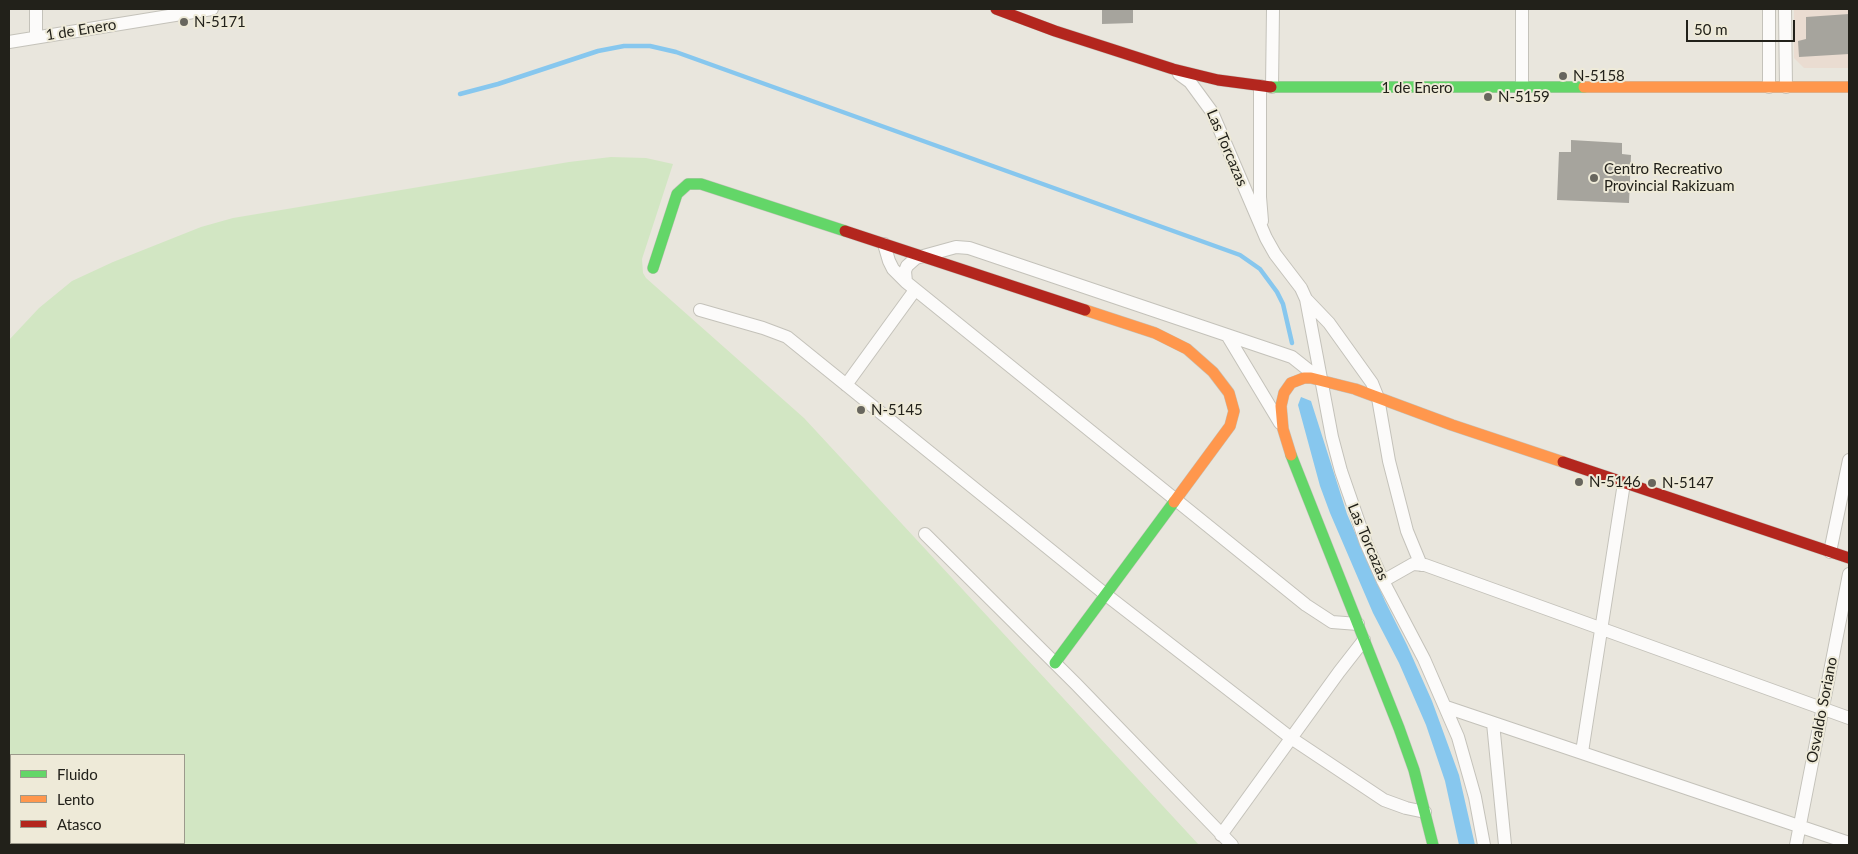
<!DOCTYPE html>
<style>
body{margin:0}
#map{position:relative;width:1858px;height:854px;overflow:hidden;background:#e9e6dd;font-family:Lato,sans-serif}
canvas{display:block}
.frame{position:absolute;inset:0;border:10px solid #22211a;pointer-events:none}
.legend{position:absolute;left:10px;top:754px;width:175px;height:90px;box-sizing:border-box;background:#eeead8;border:1px solid #9c9a8c;margin:0;padding:6px 9px;list-style:none;font-size:15px;color:#22211a}
.legend li{display:flex;align-items:center;gap:10px;height:25px}
.legend b{width:25px;border:1px solid #9c9a8c}
.scale{position:absolute;left:1686px;top:20px;width:109px;height:22px;box-sizing:border-box;border:2px solid #22211a;border-top:0;padding-left:6px;font-size:15px;line-height:18px;white-space:nowrap;color:#22211a;-webkit-text-stroke:4px #eeead8;paint-order:stroke}
</style>
<div id="map">
<canvas width="1858" height="854"></canvas>
<div class="frame"></div>
<ul class="legend">
<li><b style="height:6px;background:#63d668"></b>Fluido</li>
<li><b style="height:6px;background:#ff974d"></b>Lento</li>
<li><b style="height:6px;background:#b3261e"></b>Atasco</li>
</ul>
<div class="scale">50 m</div>
</div>
<script>
const context = document.querySelector('canvas').getContext('2d');
context.lineJoin = 'round';
function paint(path, color) { context.fillStyle = color; context.fill(path, 'evenodd'); }
const poly = rows => new Path2D(rows.map(r => 'M' + r).join(''));
function trace(path, color, width, dash) { context.strokeStyle = color; context.lineWidth = width; context.lineCap = dash ? 'butt' : 'round'; context.setLineDash(dash || []); context.stroke(path); }
function drawText(font, color, halo, rows, align = 'center') {
  context.font = font + ' Lato,sans-serif'; context.lineWidth = 4; context.setLineDash([]); context.textBaseline = 'middle'; context.strokeStyle = halo; context.fillStyle = color; for (const [text, x, y, turn = 0] of rows) {
    context.save(); context.translate(x, y); context.rotate((+turn || 0) * Math.PI / 180); context.textAlign = isNaN(turn) ? turn : align; if (halo) context.strokeText(text, 0, 0); context.fillText(text, 0, 0); context.restore();
  }
}
paint(poly([
 [1794,9,1849,9,1849,68,1804,68,1794,58]
]), '#eadcd1');
paint(poly([
 [611,157,646,158,673,164,642,259,643,273,646,278,804,418,1199,845,9,845,9,340,39,308,72,281,113,262,201,227,233,218,569,162],
 [11,755,184,755,184,843,11,843]
]), '#d2e6c3');
paint(poly([
 [1301,397,1311,401,1347,514,1385,601,1407,645,1432,701,1459,775,1475,845,1459,845,1445,781,1426,725,1399,663,1373,613,1330,513,1320,486,1298,405]
]), '#87c7ee');
trace(poly([
 [460,94,498,84,598,51,624,46,650,46,676,52,1240,255,1260,269,1277,292,1283,304,1292,343]
]), '#87c7ee', 4.5);
paint(poly([
 [1102,9,1133,9,1133,23,1102,24],
 [1849,14,1849,54,1799,57,1798,41,1806,39,1806,17],
 [1571,140,1622,143,1622,154,1631,155,1629,203,1557,200,1559,152,1571,152]
]), '#a6a49d');
const street = poly([
 [1522,9,1522,87],
 [1769,9,1769,87],
 [1785,9,1786,87],
 [36,37,36,9],
 [9,42,212,9],
 [1179,74,1190,82,1212,112,1266,238,1275,254,1301,288,1306,299,1332,437,1341,471,1366,543,1383,581,1424,659,1458,737,1475,797,1484,845],
 [1260,86,1260,197,1262,221],
 [1272,87,1273,9],
 [884,244,889,261,893,269,906,282,1306,605,1332,622,1358,624],
 [906,282,905,271,907,266,916,258,956,247,969,248,1292,357,1321,380],
 [1307,300,1329,323,1372,383,1378,398,1389,461,1407,531,1421,565],
 [700,310,763,328,787,337,1105,594,1291,738,1384,800,1406,808,1425,812],
 [1227,335,1280,423],
 [846,385,915,290],
 [925,534,1076,684,1232,845],
 [1830,552,1849,460],
 [1383,581,1413,564,1425,565,1849,718],
 [1446,707,1849,843],
 [1493,723,1505,845],
 [1582,752,1624,483],
 [9,823,11,826],
 [1221,835,1339,672,1364,640],
 [30,843,35,845],
 [82,845,86,843],
 [1796,845,1849,574]
]);
const fast = poly([
 [1271,87,1584,87],
 [653,268,677,194,688,184,701,184,845,231],
 [1291,455,1399,728,1414,770,1433,845],
 [1055,663,1174,502]
]);
const slow = poly([
 [1584,87,1849,87],
 [1085,310,1155,333,1187,349,1213,372,1229,393,1234,411,1230,426,1174,502],
 [1291,455,1283,429,1281,406,1284,393,1291,383,1304,378,1311,378,1355,389,1452,425,1563,462]
]);
const jam = poly([
 [996,9,1055,31,1173,69,1218,80,1271,87],
 [845,231,1085,310],
 [1563,462,1849,558]
]);
trace(street, '#c4c2ba', 14);
trace(fast, '#c4c2ba', 12);
trace(slow, '#c4c2ba', 12);
trace(jam, '#c4c2ba', 12);
trace(street, '#fcfbfa', 12);
trace(fast, '#63d668', 11);
trace(slow, '#ff974d', 11);
trace(jam, '#b3261e', 11);
for (const [x, y, r, color] of [
 [184,22,5,"#68665e"],
 [1563,76,5,"#68665e"],
 [1488,97,5,"#68665e"],
 [1594,178,5,"#68665e"],
 [861,410,5,"#68665e"],
 [1579,482,5,"#68665e"],
 [1652,483,5,"#68665e"]
]) { const dot = new Path2D(); dot.arc(x, y, r, 0, 2 * Math.PI); context.fillStyle = color; context.fill(dot); trace(dot, '#eeead8', 2); }
drawText('15px', '#22211a', '#eeead8', [
 ["N-5171",194,22],
 ["N-5158",1573,76],
 ["N-5159",1498,97],
 ["Centro Recreativo",1604,169],
 ["Provincial Rakizuam",1604,186],
 ["N-5145",871,410],
 ["N-5146",1589,482],
 ["N-5147",1662,483]
], 'left');
drawText('15px', '#22211a', '#eeead8', [
 ["1 de Enero",81,30,-9],
 ["1 de Enero",1417,88],
 ["Las Torcazas",1227,148,67],
 ["Las Torcazas",1368,542,67],
 ["Osvaldo Soriano",1822,710,-79]
]);
</script>
